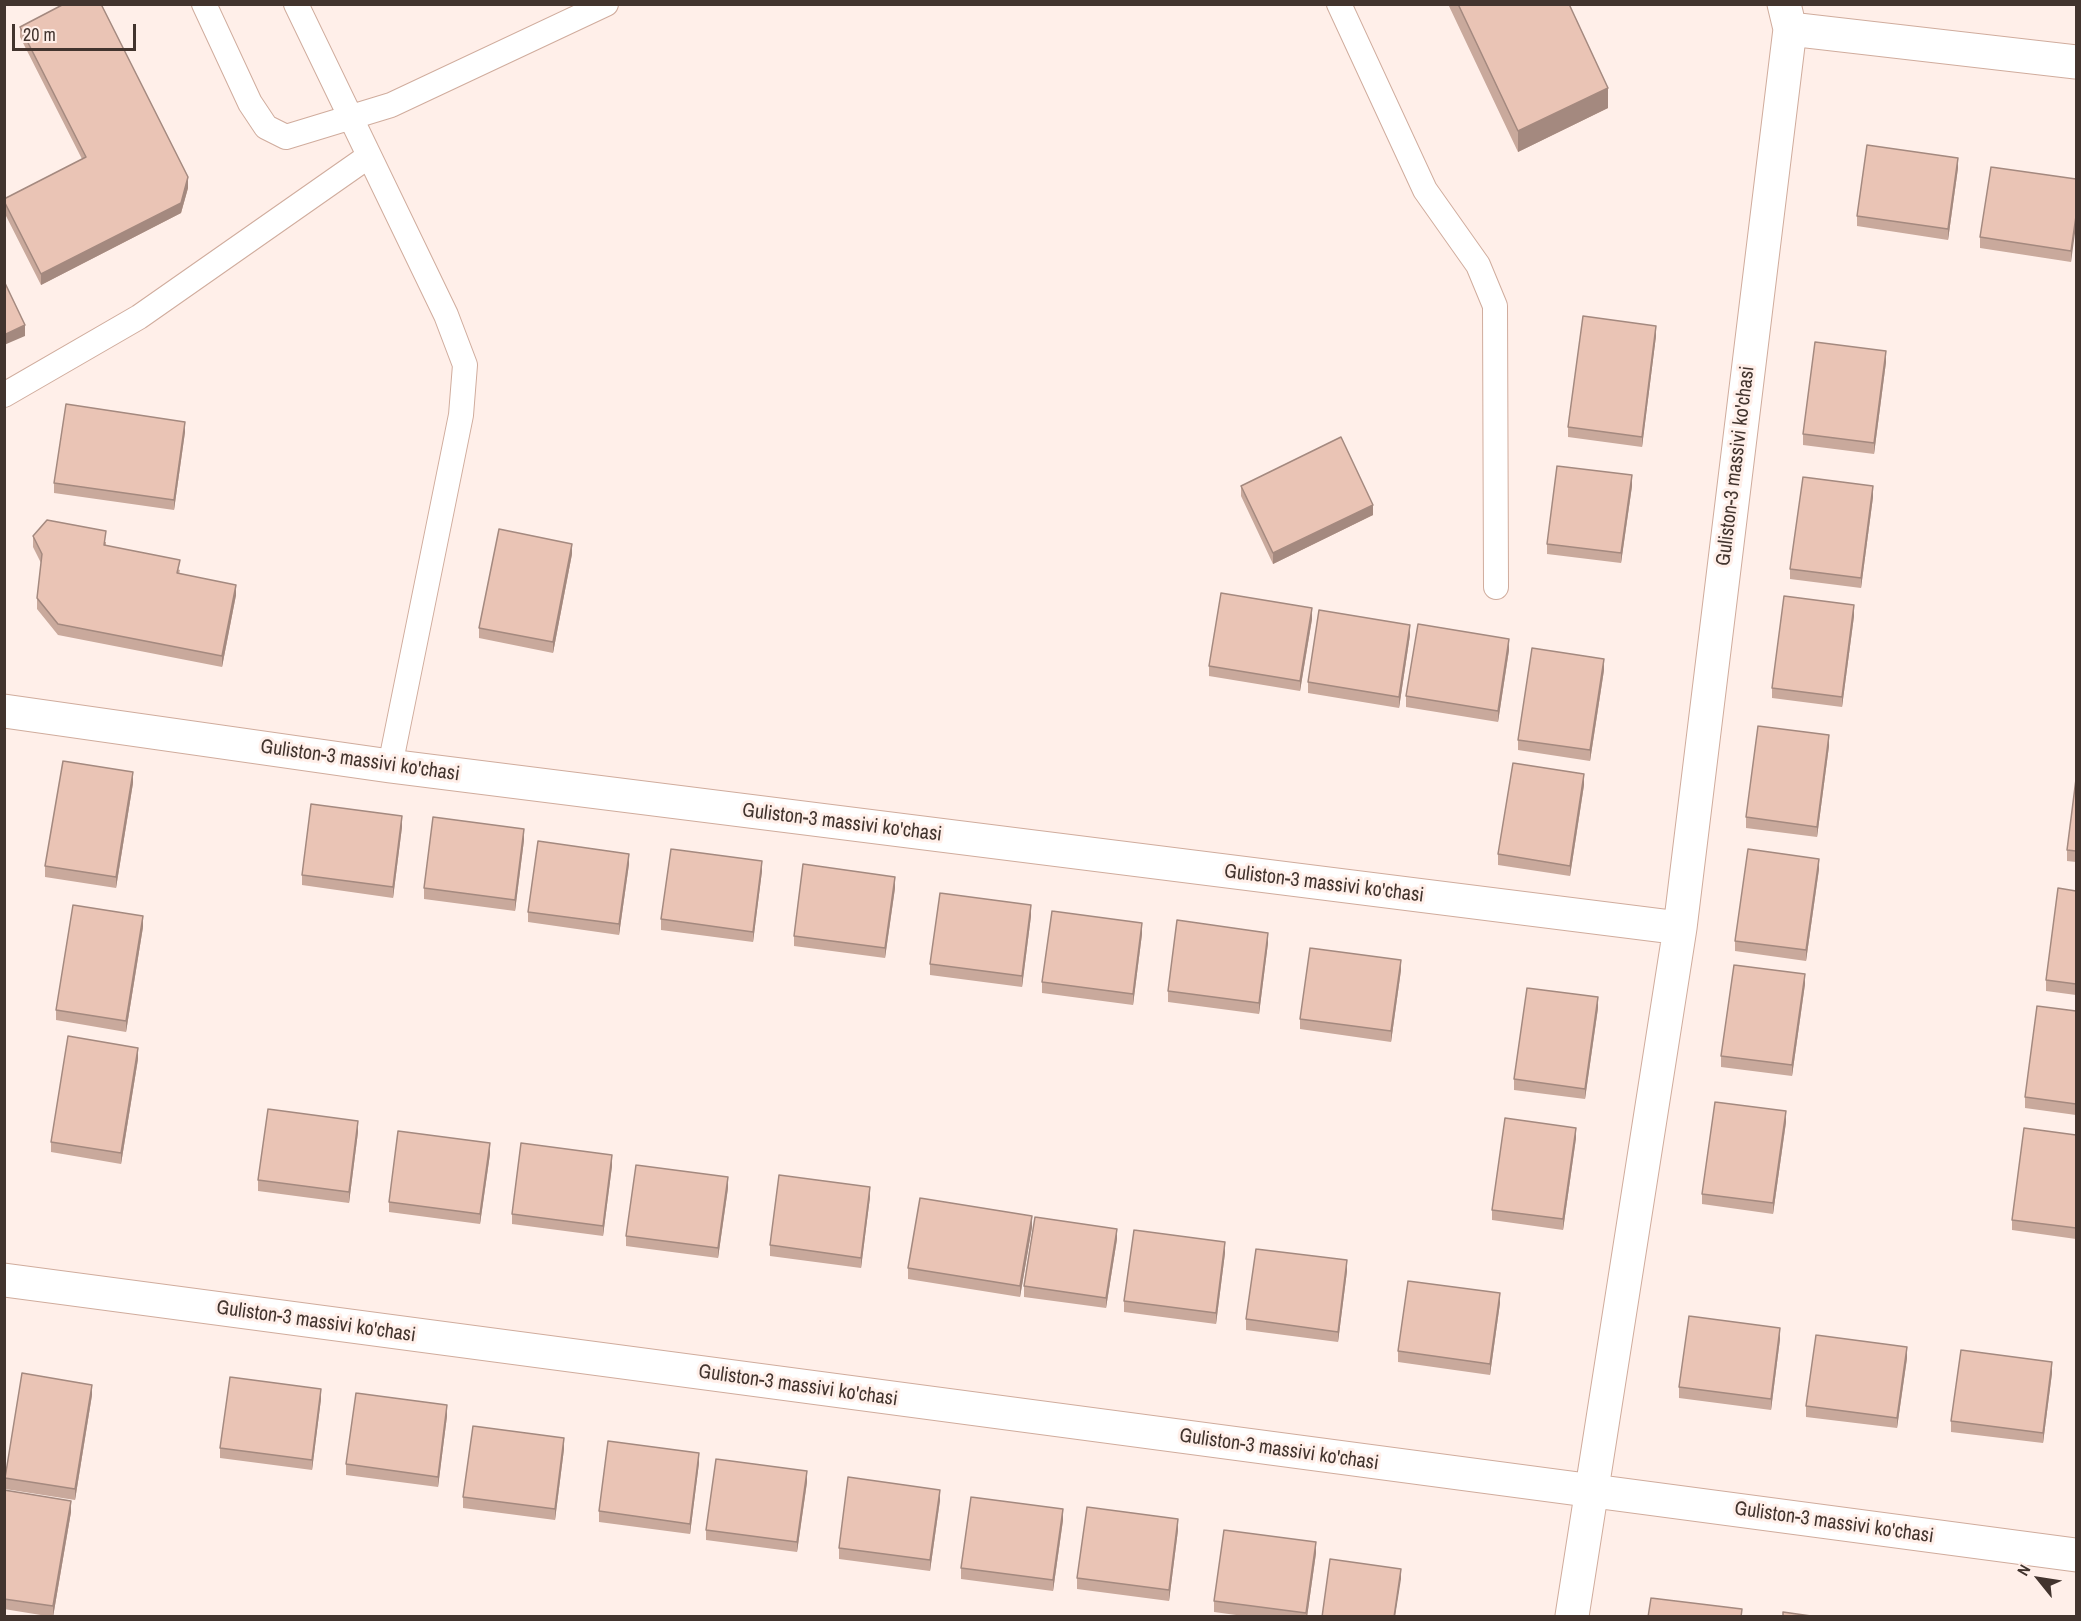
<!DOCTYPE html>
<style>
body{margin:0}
#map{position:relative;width:2081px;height:1621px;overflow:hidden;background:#ffefe9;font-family:"Archivo Narrow",sans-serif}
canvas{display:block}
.frame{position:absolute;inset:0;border:6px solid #42342e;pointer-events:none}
.north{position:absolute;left:2009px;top:1549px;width:60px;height:60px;-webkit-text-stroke:4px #ffefe9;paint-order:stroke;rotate:300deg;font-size:16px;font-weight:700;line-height:24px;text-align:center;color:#42342e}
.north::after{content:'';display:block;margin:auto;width:21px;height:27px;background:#42342e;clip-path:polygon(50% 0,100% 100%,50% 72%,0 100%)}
.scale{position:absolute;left:12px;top:24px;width:124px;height:27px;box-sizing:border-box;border:3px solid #42342e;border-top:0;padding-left:8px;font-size:18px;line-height:21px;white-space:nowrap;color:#42342e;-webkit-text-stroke:4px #ffefe9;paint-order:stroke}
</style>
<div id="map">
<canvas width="2081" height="1621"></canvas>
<div class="frame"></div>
<div class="north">N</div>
<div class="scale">20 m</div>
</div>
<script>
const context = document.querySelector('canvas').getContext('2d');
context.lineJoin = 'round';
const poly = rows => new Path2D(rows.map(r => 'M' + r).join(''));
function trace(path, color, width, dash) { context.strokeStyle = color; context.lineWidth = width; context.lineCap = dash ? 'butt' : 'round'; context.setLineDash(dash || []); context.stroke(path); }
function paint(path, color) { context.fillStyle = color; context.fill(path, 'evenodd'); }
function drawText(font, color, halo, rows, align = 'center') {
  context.font = font + ' "Archivo Narrow",sans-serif'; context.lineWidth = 6; context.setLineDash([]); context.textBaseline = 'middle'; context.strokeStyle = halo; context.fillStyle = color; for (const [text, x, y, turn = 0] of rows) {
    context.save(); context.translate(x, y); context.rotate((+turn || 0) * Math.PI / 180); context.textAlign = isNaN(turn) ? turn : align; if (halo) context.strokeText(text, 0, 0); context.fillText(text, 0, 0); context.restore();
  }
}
const service = poly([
 [204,4,250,103,266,127,286,137,391,105,606,4],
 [296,4,446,315,465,365,461,415,390,766],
 [1339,4,1425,190,1478,265,1495,306,1496,587],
 [4,395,139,317,369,156]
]);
const minor = poly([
 [1790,29,2076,62],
 [4,711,390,766,1680,928],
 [4,1280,2076,1555],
 [1572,1616,1680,928,1790,29,1784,4]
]);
trace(service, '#d0ac9d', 26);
trace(minor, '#d0ac9d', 35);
trace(service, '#fff', 24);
trace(minor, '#fff', 33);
paint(poly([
 [1448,4,1569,4,1608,108,1518,152],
 [20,27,188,188,181,213,41,285,4,212,4,199,82,159,20,37],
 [1958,168,1948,240,1857,226,1857,216],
 [2076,179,2071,262,1980,248,1980,237],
 [1656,336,1642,447,1568,437,1568,427],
 [1886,362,1874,454,1803,445,1803,434],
 [185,432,174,510,54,493,54,483],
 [1241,486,1373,515,1273,564,1241,496],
 [1632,486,1621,563,1547,554,1547,544],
 [1873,497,1861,588,1790,579,1790,569],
 [33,536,106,542,106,545,180,570,179,574,236,595,222,667,58,635,37,609,37,598,41,563,33,547],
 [572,554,553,653,479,638,479,628],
 [1854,616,1842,707,1772,698,1772,688],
 [1312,619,1300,691,1209,676,1209,666],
 [1410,635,1399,708,1308,693,1308,682],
 [1509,650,1498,722,1406,707,1406,696],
 [1604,670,1590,761,1518,750,1518,740],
 [1829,746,1817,837,1746,828,1746,817],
 [2076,779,2076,862,2067,861,2067,850],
 [133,783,116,888,45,877,45,866],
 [1584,785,1570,876,1498,865,1498,854],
 [402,827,393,898,302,885,302,875],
 [524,840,515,911,424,899,424,888],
 [629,864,619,935,528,922,528,912],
 [1819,869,1806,961,1735,951,1735,941],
 [762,871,753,942,661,930,661,919],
 [895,888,885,958,794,946,794,936],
 [2076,891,2076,995,2046,991,2046,980],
 [1031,916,1022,987,930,975,930,964],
 [143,927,126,1032,56,1020,56,1010],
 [1142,934,1133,1005,1042,993,1042,982],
 [1268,943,1259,1014,1168,1002,1168,991],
 [1401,970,1391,1042,1300,1029,1300,1019],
 [1805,984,1792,1076,1721,1067,1721,1056],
 [1598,1008,1585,1099,1514,1090,1514,1079],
 [2076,1011,2076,1115,2025,1108,2025,1097],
 [138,1059,121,1164,51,1152,51,1142],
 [1786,1122,1773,1214,1702,1204,1702,1194],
 [358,1132,349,1203,258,1191,258,1180],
 [2076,1135,2076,1239,2012,1230,2012,1220],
 [1576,1138,1563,1230,1492,1220,1492,1210],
 [490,1154,480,1224,389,1212,389,1202],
 [612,1166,603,1236,512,1224,512,1214],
 [728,1188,718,1258,626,1246,626,1236],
 [870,1197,861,1268,770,1256,770,1245],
 [1032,1227,1020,1297,908,1279,908,1268],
 [1117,1239,1106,1308,1024,1297,1024,1286],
 [1225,1253,1216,1324,1124,1312,1124,1301],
 [1347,1271,1338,1342,1246,1330,1246,1319],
 [1500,1303,1490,1375,1398,1362,1398,1351],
 [1780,1339,1771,1410,1679,1398,1679,1387],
 [1907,1358,1897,1428,1806,1417,1806,1406],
 [2052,1373,2043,1443,1951,1432,1951,1421],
 [92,1395,75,1500,5,1489,5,1478],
 [321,1399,312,1470,220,1458,220,1448],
 [447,1416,438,1487,346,1475,346,1464],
 [564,1449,555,1520,463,1508,463,1497],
 [699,1463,690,1534,599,1522,599,1511],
 [807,1482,797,1552,706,1540,706,1530],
 [4,1490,71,1512,53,1617,4,1609],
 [940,1500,930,1571,839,1559,839,1548],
 [1063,1520,1053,1591,961,1579,961,1568],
 [1178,1530,1169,1601,1077,1589,1077,1578],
 [1316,1553,1307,1617,1251,1617,1214,1612,1214,1601]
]), '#c9a99c');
paint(poly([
 [1608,88,1608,108,1518,152,1518,131],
 [1958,158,1958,168,1948,240,1948,229],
 [188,177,188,188,181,213,41,285,41,274],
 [2076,216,2076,226,2071,262,2071,251],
 [25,325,25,336,4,345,4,335],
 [1656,326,1656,336,1642,447,1642,437],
 [1886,351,1886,362,1874,454,1874,443],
 [185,422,185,432,174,510,174,500],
 [1632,475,1632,486,1621,563,1621,553],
 [1873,486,1873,497,1861,588,1861,578],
 [1373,505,1373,515,1273,564,1273,553],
 [572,544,572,554,553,653,553,642],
 [236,585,236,595,222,667,222,656],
 [1854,605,1854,616,1842,707,1842,697],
 [1312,608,1312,619,1300,691,1300,681],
 [1410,625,1410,635,1399,708,1399,697],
 [1509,639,1509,650,1498,722,1498,711],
 [1604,659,1604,670,1590,761,1590,750],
 [1829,735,1829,746,1817,837,1817,827],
 [133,772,133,783,116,888,116,877],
 [1584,774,1584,785,1570,876,1570,866],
 [402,816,402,827,393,898,393,887],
 [524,829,524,840,515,911,515,900],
 [629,854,629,864,619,935,619,924],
 [1819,859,1819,869,1806,961,1806,950],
 [762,861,762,871,753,942,753,932],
 [895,877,895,888,885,958,885,948],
 [1031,905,1031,916,1022,987,1022,976],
 [143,916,143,927,126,1032,126,1021],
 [1142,923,1142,934,1133,1005,1133,994],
 [1268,933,1268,943,1259,1014,1259,1003],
 [1401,960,1401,970,1391,1042,1391,1031],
 [1805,974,1805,984,1792,1076,1792,1065],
 [1598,997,1598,1008,1585,1099,1585,1089],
 [138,1048,138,1059,121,1164,121,1153],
 [1786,1111,1786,1122,1773,1214,1773,1203],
 [358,1121,358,1132,349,1203,349,1192],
 [1576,1128,1576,1138,1563,1230,1563,1219],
 [490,1143,490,1154,480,1224,480,1214],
 [612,1155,612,1166,603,1236,603,1226],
 [728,1177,728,1188,718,1258,718,1248],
 [870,1187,870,1197,861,1268,861,1258],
 [1032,1216,1032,1227,1020,1297,1020,1286],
 [1117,1229,1117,1239,1106,1308,1106,1298],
 [1225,1242,1225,1253,1216,1324,1216,1313],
 [1347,1260,1347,1271,1338,1342,1338,1332],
 [1500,1293,1500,1303,1490,1375,1490,1364],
 [1780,1328,1780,1339,1771,1410,1771,1399],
 [1907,1347,1907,1358,1897,1428,1897,1418],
 [2052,1362,2052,1373,2043,1443,2043,1433],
 [92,1385,92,1395,75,1500,75,1489],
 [321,1389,321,1399,312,1470,312,1460],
 [447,1405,447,1416,438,1487,438,1477],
 [564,1438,564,1449,555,1520,555,1509],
 [699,1453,699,1463,690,1534,690,1524],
 [807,1471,807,1482,797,1552,797,1542],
 [940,1490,940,1500,930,1571,930,1560],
 [71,1501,71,1512,53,1617,53,1606],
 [1063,1509,1063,1520,1053,1591,1053,1580],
 [1178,1519,1178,1530,1169,1601,1169,1590],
 [1316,1542,1316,1553,1307,1617,1306,1617],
 [1401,1569,1401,1579,1395,1617,1394,1617]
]), '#a4897f');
const building = poly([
 [64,4,101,4,188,177,181,203,41,274,4,201,4,199,86,157,20,27,64,4],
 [1458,4,1569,4,1608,88,1518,131,1458,4],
 [1867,145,1958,158,1948,229,1857,216,1867,145],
 [1991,167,2076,179,2076,216,2071,251,1980,237,1991,167],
 [4,281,25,325,4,335,4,281],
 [1583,316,1656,326,1642,437,1568,427,1583,316],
 [1815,342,1886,351,1874,443,1803,434,1815,342],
 [66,404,185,422,174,500,54,483,66,404],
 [1341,437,1373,505,1273,553,1241,486,1341,437],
 [1557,466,1632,475,1621,553,1547,544,1557,466],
 [1803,477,1873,486,1861,578,1790,569,1803,477],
 [47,520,106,531,104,545,180,560,177,573,236,585,222,656,58,624,37,598,42,554,33,536,47,520],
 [499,529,572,544,553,642,479,628,499,529],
 [1221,593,1312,608,1300,681,1209,666,1221,593],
 [1784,596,1854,605,1842,697,1772,688,1784,596],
 [1319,610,1410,625,1399,697,1308,682,1319,610],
 [1418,624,1509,639,1498,711,1406,696,1418,624],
 [1532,648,1604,659,1590,750,1518,740,1532,648],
 [1758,726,1829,735,1817,827,1746,817,1758,726],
 [63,761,133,772,116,877,45,866,63,761],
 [1513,763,1584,774,1570,866,1498,854,1513,763],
 [2076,779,2076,851,2067,850,2076,779],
 [311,804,402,816,393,887,302,875,311,804],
 [433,817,524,829,515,900,424,888,433,817],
 [538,841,629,854,619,924,528,912,538,841],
 [671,849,762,861,753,932,661,919,671,849],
 [1748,849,1819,859,1806,950,1735,941,1748,849],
 [803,864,895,877,885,948,794,936,803,864],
 [2058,888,2076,891,2076,984,2046,980,2058,888],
 [940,893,1031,905,1022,976,930,964,940,893],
 [73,905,143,916,126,1021,56,1010,73,905],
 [1052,911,1142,923,1133,994,1042,982,1052,911],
 [1177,920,1268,933,1259,1003,1168,991,1177,920],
 [1310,948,1401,960,1391,1031,1300,1019,1310,948],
 [1734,965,1805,974,1792,1065,1721,1056,1734,965],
 [1527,988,1598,997,1585,1089,1514,1079,1527,988],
 [2037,1006,2076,1011,2076,1104,2025,1097,2037,1006],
 [68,1036,138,1048,121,1153,51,1142,68,1036],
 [1715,1102,1786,1111,1773,1203,1702,1194,1715,1102],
 [268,1109,358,1121,349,1192,258,1180,268,1109],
 [1505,1118,1576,1128,1563,1219,1492,1210,1505,1118],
 [2024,1128,2076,1135,2076,1228,2012,1220,2024,1128],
 [398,1131,490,1143,480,1214,389,1202,398,1131],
 [521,1143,612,1155,603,1226,512,1214,521,1143],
 [636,1165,728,1177,718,1248,626,1236,636,1165],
 [779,1175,870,1187,861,1258,770,1245,779,1175],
 [920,1198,1032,1216,1020,1286,908,1268,920,1198],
 [1035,1217,1117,1229,1106,1298,1024,1286,1035,1217],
 [1134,1230,1225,1242,1216,1313,1124,1301,1134,1230],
 [1256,1249,1347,1260,1338,1332,1246,1319,1256,1249],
 [1408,1281,1500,1293,1490,1364,1398,1351,1408,1281],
 [1689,1316,1780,1328,1771,1399,1679,1387,1689,1316],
 [1816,1335,1907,1347,1897,1418,1806,1406,1816,1335],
 [1961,1350,2052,1362,2043,1433,1951,1421,1961,1350],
 [22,1373,92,1385,75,1489,5,1478,22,1373],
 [230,1377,321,1389,312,1460,220,1448,230,1377],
 [356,1393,447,1405,438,1477,346,1464,356,1393],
 [473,1426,564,1438,555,1509,463,1497,473,1426],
 [608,1441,699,1453,690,1524,599,1511,608,1441],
 [716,1459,807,1471,797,1542,706,1530,716,1459],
 [848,1477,940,1490,930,1560,839,1548,848,1477],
 [4,1490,71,1501,53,1606,4,1599,4,1490],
 [971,1497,1063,1509,1053,1580,961,1568,971,1497],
 [1087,1507,1178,1519,1169,1590,1077,1578,1087,1507],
 [1224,1530,1316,1542,1306,1613,1214,1601,1224,1530],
 [1330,1559,1401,1569,1394,1617,1322,1617,1330,1559],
 [1651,1598,1742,1609,1741,1617,1648,1617,1651,1598],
 [1783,1612,1818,1617,1783,1617,1783,1612]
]);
paint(building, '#eac4b5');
trace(building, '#a4897f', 1.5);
drawText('20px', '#42342e', '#ffefe9', [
 ["Guliston-3 massivi ko'chasi",1736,466,-83],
 ["Guliston-3 massivi ko'chasi",360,761,8],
 ["Guliston-3 massivi ko'chasi",842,823,7],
 ["Guliston-3 massivi ko'chasi",1324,884,7],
 ["Guliston-3 massivi ko'chasi",316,1322,8],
 ["Guliston-3 massivi ko'chasi",798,1386,8],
 ["Guliston-3 massivi ko'chasi",1279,1450,8],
 ["Guliston-3 massivi ko'chasi",1834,1523,8]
]);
</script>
